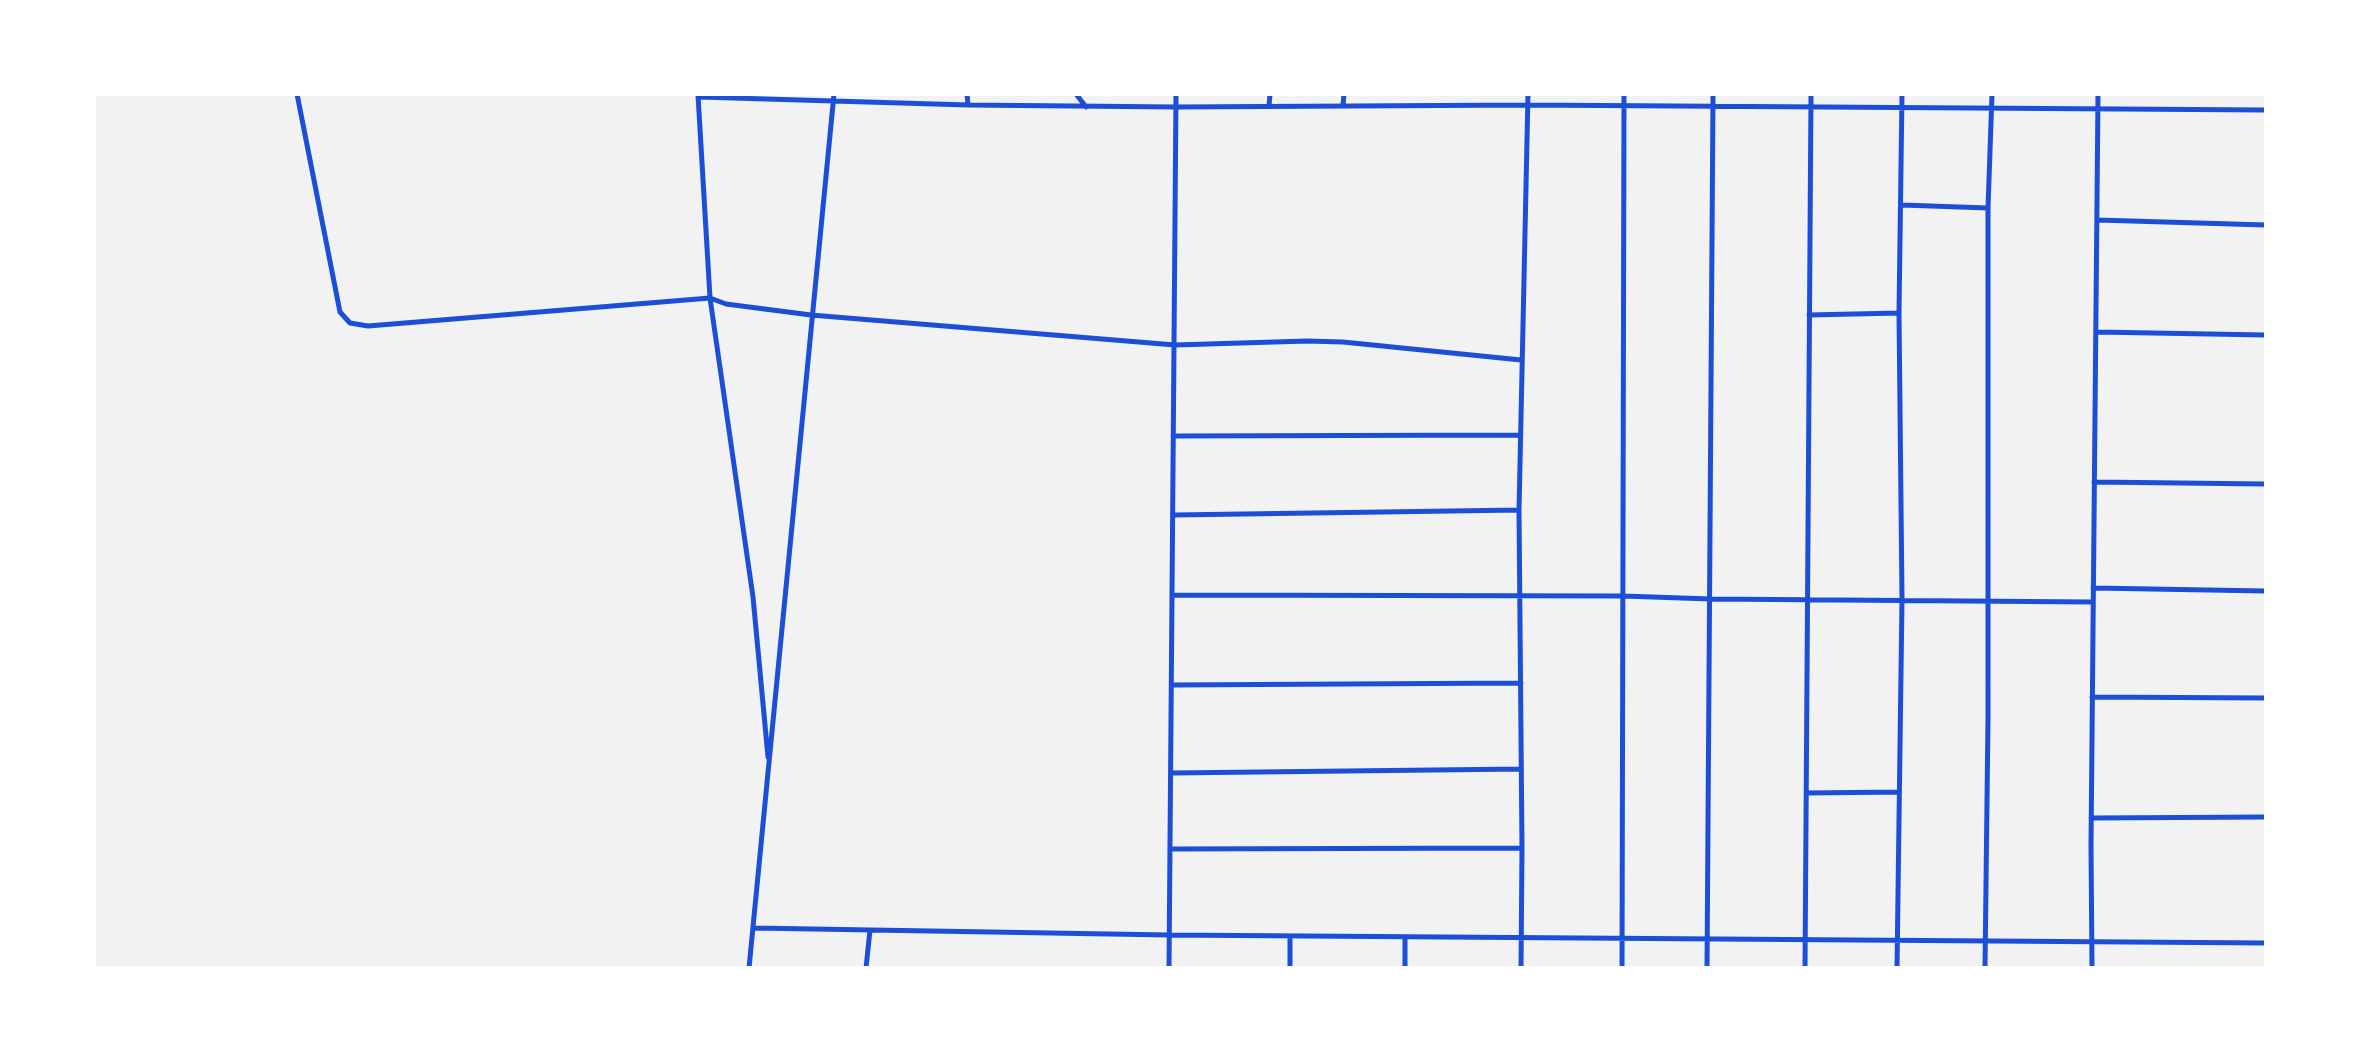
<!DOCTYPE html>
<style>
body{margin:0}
#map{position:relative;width:2360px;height:1062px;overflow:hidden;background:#f2f2f2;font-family:"Golos Text",sans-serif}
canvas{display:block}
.frame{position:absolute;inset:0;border:96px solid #fff;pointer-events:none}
</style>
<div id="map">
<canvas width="2360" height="1062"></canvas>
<div class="frame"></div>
</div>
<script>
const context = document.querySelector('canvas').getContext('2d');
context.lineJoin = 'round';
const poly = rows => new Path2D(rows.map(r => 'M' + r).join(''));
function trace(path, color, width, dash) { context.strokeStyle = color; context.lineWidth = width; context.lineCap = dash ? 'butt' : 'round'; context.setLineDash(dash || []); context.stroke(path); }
trace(poly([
 [297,94,340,312,350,323,368,326,710,298,726,304,811,315,1175,345,1307,341,1343,342,1521,360],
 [967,94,968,105],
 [1076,94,1086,107],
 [698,95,710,298,753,597,768,757],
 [699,97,968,105,1176,107,1527,105,2266,110],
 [1343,105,1344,94],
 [1269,106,1270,94],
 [1902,205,1988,208],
 [2097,220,2266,225],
 [1809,315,1899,313],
 [2096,332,2266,335],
 [1174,436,1520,435],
 [2094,482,2266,484],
 [1174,515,1519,510],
 [2093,588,2266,591],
 [1173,595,1623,596,1711,599,2093,602],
 [1172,685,1521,683],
 [2092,697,2266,698],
 [1171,773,1521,769],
 [1807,793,1899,792],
 [2091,818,2266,817],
 [1170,849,1522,848],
 [753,928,1169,935,2266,943],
 [749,968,834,94],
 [866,968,870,930],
 [1169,968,1176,94],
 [1290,968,1290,936],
 [1405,968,1405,937],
 [1521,968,1522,848,1519,510,1528,94],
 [1622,968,1624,94],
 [1707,968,1713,94],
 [1805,968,1811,94],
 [1897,968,1902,599,1899,313,1902,94],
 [1985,968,1988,718,1988,208,1992,94],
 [2092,968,2091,846,2098,94]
]), '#1d4ed8', 5);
</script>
